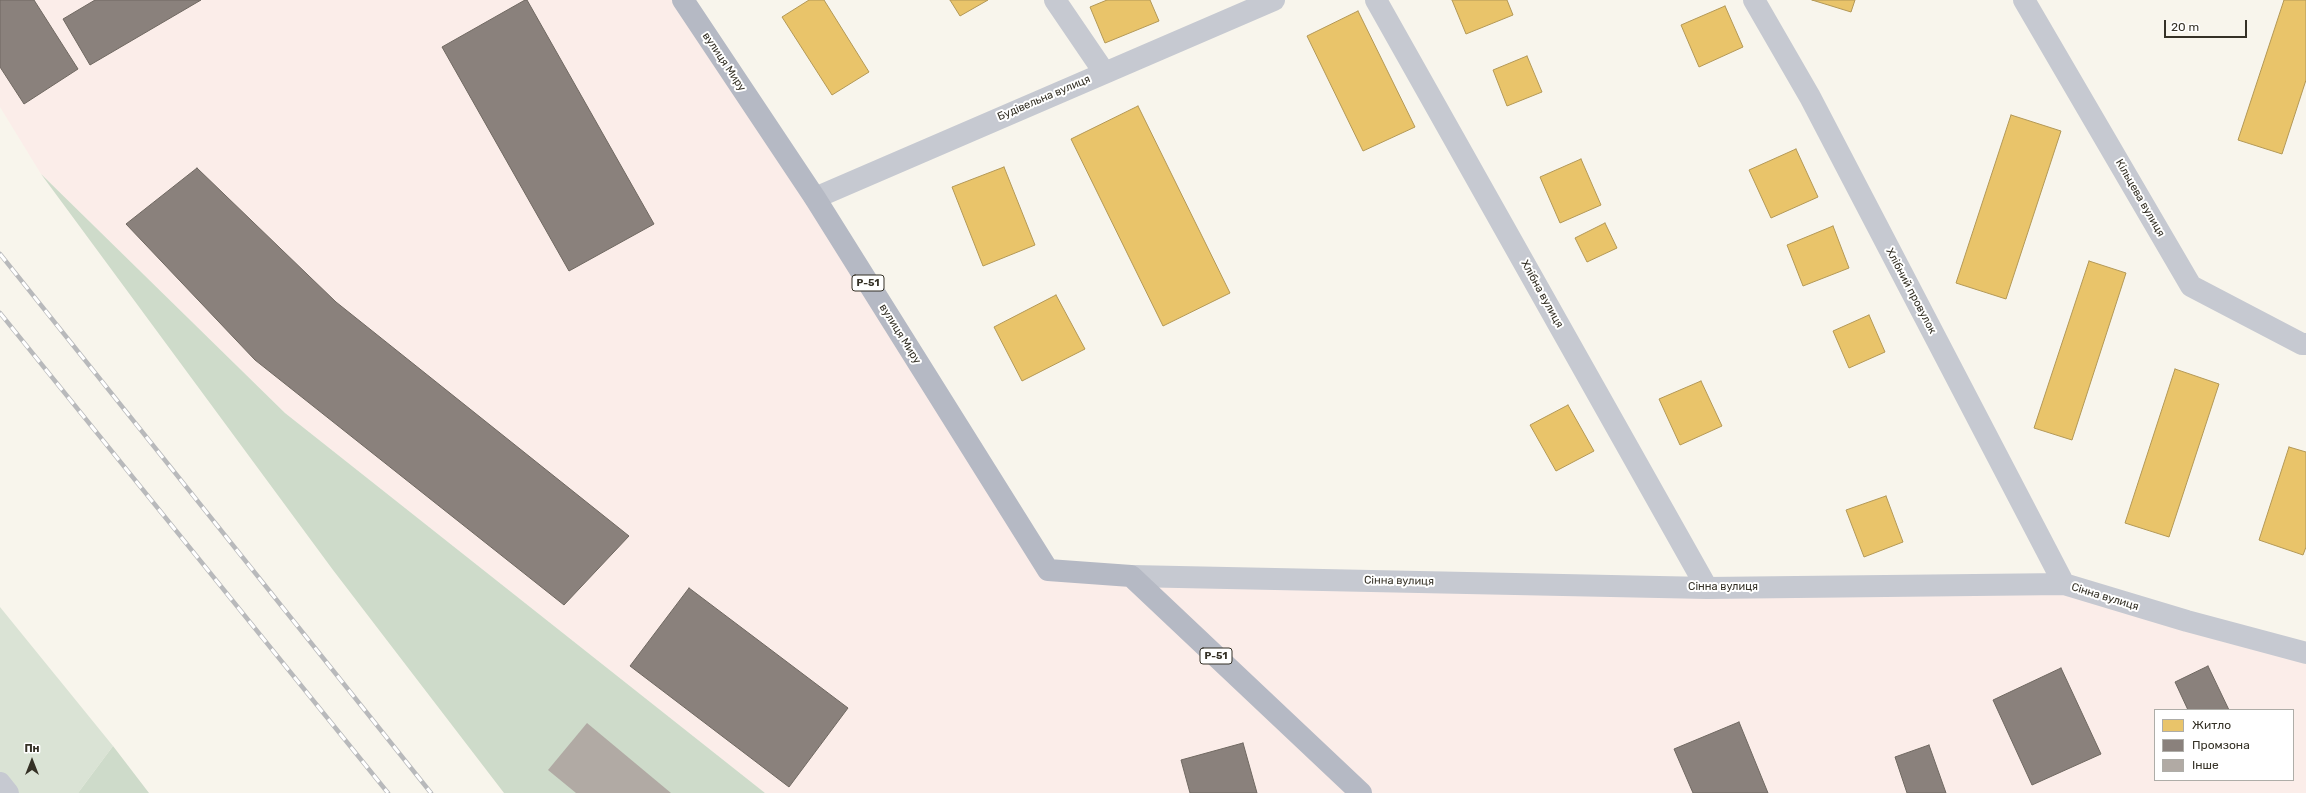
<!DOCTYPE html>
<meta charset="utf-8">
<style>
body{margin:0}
#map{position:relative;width:2306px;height:793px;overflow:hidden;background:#f8f5ec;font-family:Rubik,sans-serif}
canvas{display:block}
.legend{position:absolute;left:2154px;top:709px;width:140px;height:72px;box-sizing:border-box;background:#fff;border:1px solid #aeada8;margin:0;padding:5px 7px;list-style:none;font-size:12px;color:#353126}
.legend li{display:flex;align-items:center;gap:8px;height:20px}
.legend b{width:20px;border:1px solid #aeada8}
.north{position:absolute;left:12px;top:741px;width:40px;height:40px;-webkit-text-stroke:3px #fff;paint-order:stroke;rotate:0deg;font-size:11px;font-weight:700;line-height:16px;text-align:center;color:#353126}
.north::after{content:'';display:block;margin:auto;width:14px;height:18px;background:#353126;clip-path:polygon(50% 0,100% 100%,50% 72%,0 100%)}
.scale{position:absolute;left:2164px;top:20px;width:83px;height:18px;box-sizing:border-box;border:2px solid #353126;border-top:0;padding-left:5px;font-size:12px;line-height:14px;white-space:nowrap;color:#353126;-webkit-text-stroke:3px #fff;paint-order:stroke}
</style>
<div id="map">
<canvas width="2306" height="793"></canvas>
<ul class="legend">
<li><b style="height:11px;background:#e9c46a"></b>Житло</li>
<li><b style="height:11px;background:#8a817c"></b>Промзона</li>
<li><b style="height:11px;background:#b1aaa4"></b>Інше</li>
</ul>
<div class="north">Пн</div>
<div class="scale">20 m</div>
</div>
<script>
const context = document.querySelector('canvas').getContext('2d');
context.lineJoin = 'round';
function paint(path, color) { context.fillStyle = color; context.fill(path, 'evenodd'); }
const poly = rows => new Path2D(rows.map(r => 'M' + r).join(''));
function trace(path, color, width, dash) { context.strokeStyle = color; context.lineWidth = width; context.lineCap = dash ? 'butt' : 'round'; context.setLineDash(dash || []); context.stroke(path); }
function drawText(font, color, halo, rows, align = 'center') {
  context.font = font + ' Rubik,sans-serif'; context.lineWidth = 4; context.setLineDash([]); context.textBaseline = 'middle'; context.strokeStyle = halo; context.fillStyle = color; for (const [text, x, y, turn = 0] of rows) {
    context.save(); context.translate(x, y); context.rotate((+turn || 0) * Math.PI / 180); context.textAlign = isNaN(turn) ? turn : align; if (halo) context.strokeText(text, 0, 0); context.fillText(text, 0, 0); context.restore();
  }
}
paint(poly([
 [0,0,683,0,1048,570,2064,584,2306,653,2306,793,765,793,285,413,41,174,0,107],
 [2155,710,2293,710,2293,780,2155,780]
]), '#fbede9');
paint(poly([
 [0,607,113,746,78,793,0,793]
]), '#dae3d5');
paint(poly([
 [41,174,285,413,765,793,504,793,333,570],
 [113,746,149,793,78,793]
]), '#cedbca');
const homes = poly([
 [809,0,824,0,869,72,832,95,782,17,809,0],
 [950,0,988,0,960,16,950,0],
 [1107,0,1150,0,1159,21,1105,43,1090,7,1107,0],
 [1452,0,1507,0,1513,15,1466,34,1452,0],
 [1812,0,1855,0,1851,12,1812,0],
 [2284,0,2306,0,2306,80,2282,154,2238,140,2284,0],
 [1725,6,1743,47,1699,67,1681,25,1725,6],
 [1358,11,1415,127,1363,151,1307,36,1358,11],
 [1527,56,1542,92,1507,106,1493,70,1527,56],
 [1138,106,1230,293,1163,326,1071,139,1138,106],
 [2011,115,2061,131,2006,299,1956,283,2011,115],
 [1796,149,1818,197,1771,218,1749,170,1796,149],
 [1581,159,1601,205,1560,223,1540,177,1581,159],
 [1004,167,1035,245,983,266,952,187,1004,167],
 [1605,223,1617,248,1587,262,1575,238,1605,223],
 [1833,226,1849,268,1803,286,1787,245,1833,226],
 [2089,261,2126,273,2072,440,2034,428,2089,261],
 [1056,295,1085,349,1022,381,994,327,1056,295],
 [1869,315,1885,352,1849,368,1833,331,1869,315],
 [2175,369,2219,384,2169,537,2125,523,2175,369],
 [1701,381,1722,426,1680,445,1659,399,1701,381],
 [1568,405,1594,451,1556,471,1530,425,1568,405],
 [2289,447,2306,452,2306,547,2303,555,2259,540,2289,447],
 [1886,496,1903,542,1864,557,1846,510,1886,496]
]);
paint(homes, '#e9c46a');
trace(homes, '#b39856', 1);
const industry = poly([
 [0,0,34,0,78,69,24,104,0,67,0,0],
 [95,0,201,0,90,65,63,19,95,0],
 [525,0,527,0,654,224,569,271,442,47,525,0],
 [197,168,336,302,629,536,564,605,255,360,126,224,197,168],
 [689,588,848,708,789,787,630,666,689,588],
 [2208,666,2229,710,2188,710,2175,682,2208,666],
 [2061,668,2101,754,2032,785,1993,700,2061,668],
 [1739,722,1768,793,1693,793,1674,749,1739,722],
 [1243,743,1257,793,1190,793,1181,760,1243,743],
 [1929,745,1946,793,1907,793,1895,757,1929,745]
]);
paint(industry, '#8a817c');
trace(industry, '#706962', 1);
paint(poly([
 [587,723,671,793,576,793,548,770]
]), '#b1aaa4');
trace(poly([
 [1055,0,1104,72],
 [1376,0,1707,588],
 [1754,0,1810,97,2064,584],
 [2024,0,2191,286,2302,344,2306,344],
 [815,198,1274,0],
 [1131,576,1707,588,2064,584,2187,621,2306,653],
 [0,783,8,793]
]), '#c6c9d1', 22);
trace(poly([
 [683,0,815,198,1048,570,1131,576,1361,793]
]), '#b5b9c4', 22);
const rail = poly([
 [0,254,431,793],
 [0,313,388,793]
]);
trace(rail, '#b8b9bb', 4.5);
trace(rail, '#fff', 3, [9]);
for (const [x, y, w] of [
 [868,283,32],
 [1216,656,32]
]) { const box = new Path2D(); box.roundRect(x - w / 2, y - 8, w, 16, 3); context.fillStyle = '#fff'; context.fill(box); trace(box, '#353126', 1); }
drawText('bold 10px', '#353126', null, [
 ["Р-51",868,283],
 ["Р-51",1216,656]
]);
drawText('11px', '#353126', '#fff', [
 ["вулиця Миру",724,62,56],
 ["Будівельна вулиця",1044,98,-23],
 ["Кільцева вулиця",2140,198,60],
 ["Хлібний провулок",1911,291,62],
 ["Хлібна вулиця",1542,294,61],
 ["вулиця Миру",900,334,58],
 ["Сінна вулиця",1399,581,1],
 ["Сінна вулиця",1723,587],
 ["Сінна вулиця",2105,597,17]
]);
</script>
